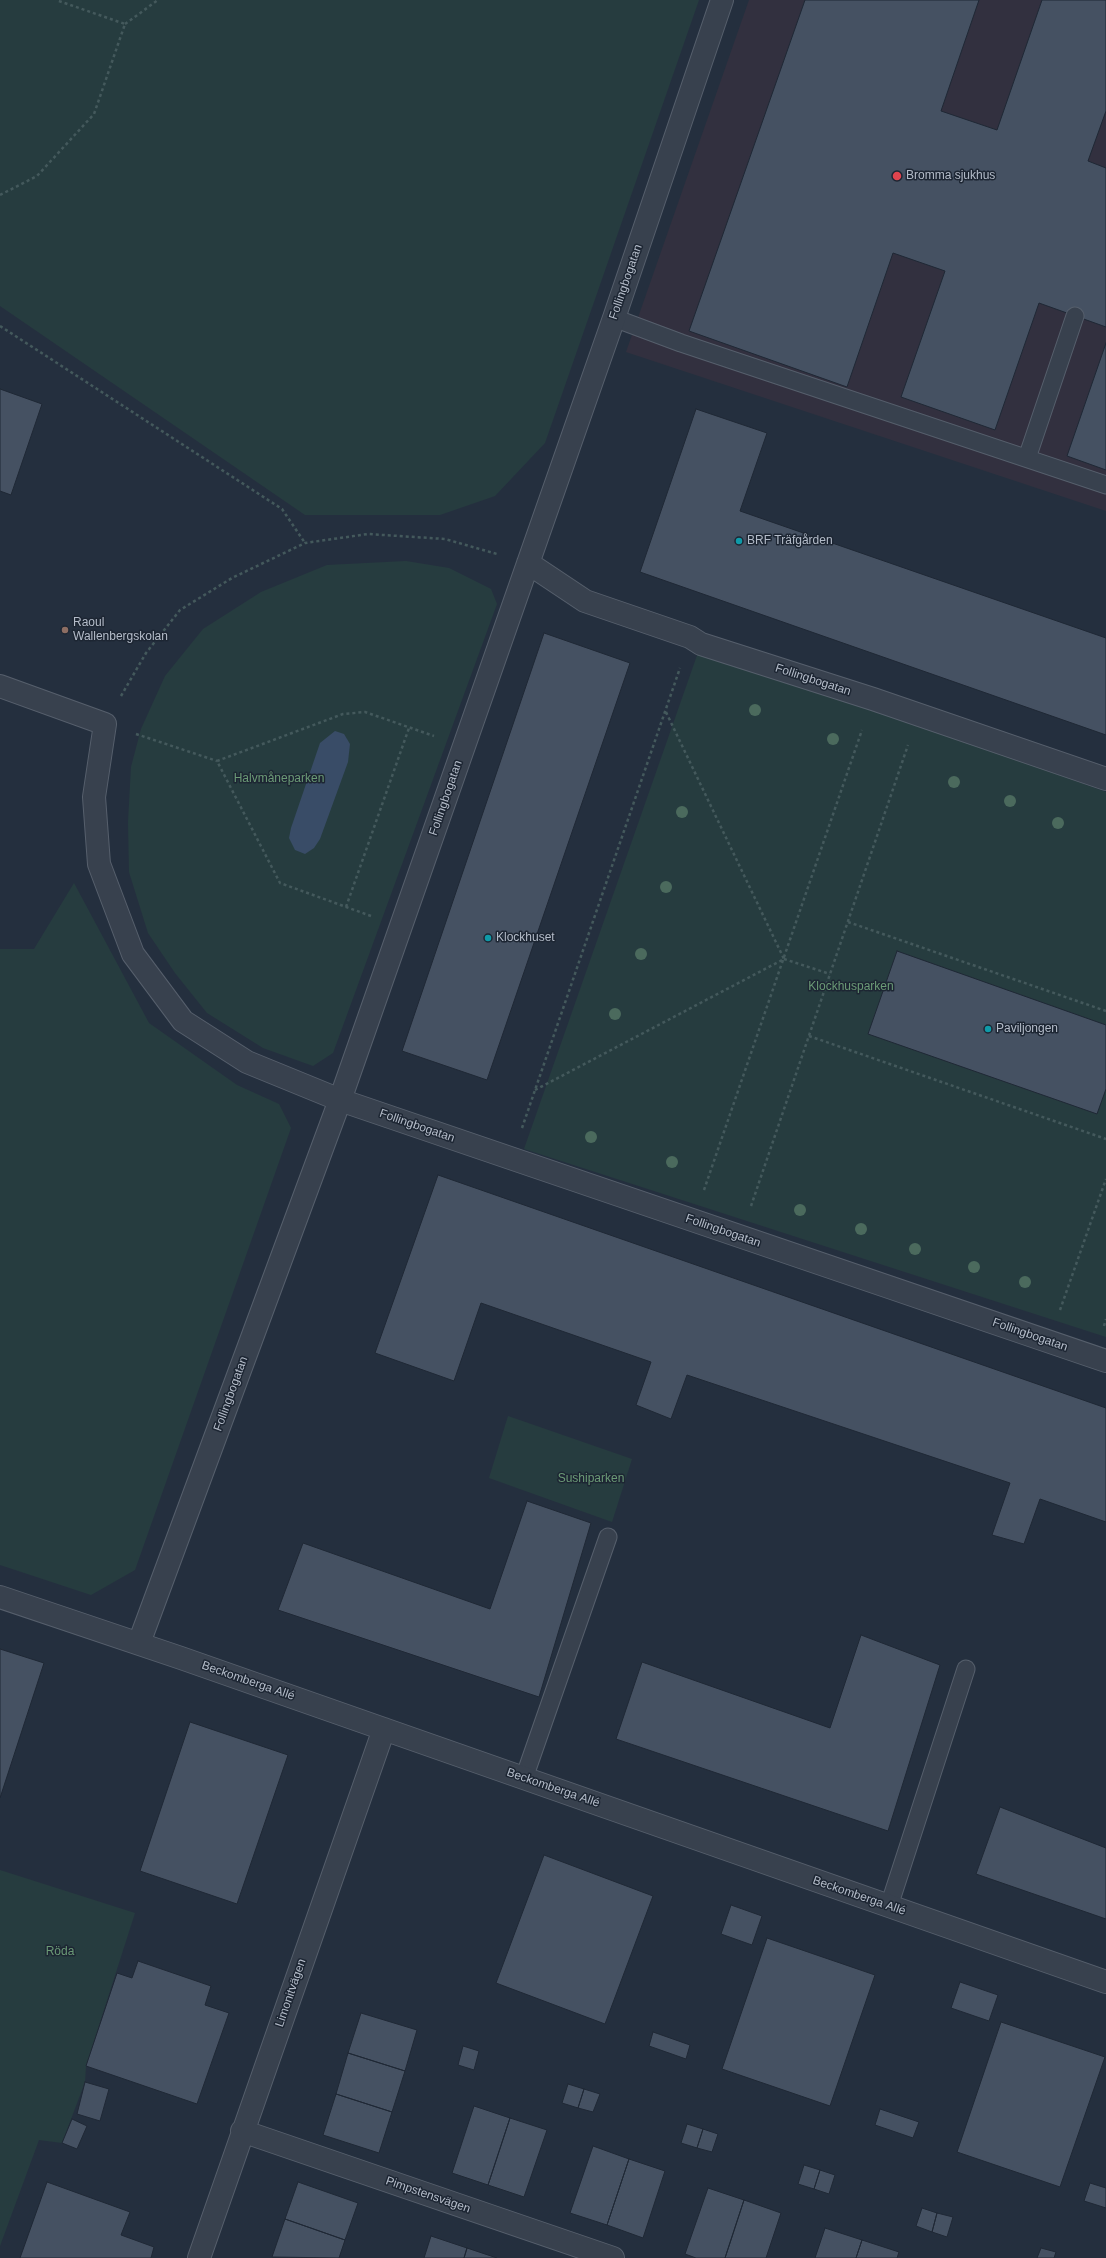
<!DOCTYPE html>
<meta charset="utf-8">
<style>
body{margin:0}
canvas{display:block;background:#242f3e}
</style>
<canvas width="1106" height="2258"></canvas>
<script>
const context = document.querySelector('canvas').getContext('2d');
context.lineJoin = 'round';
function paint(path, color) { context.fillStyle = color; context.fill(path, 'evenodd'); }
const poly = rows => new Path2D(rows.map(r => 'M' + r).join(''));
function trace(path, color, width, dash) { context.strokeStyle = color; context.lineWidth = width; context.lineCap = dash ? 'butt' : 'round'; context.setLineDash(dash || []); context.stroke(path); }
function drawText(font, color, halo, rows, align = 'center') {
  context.font = font + ' Helvetica,sans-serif'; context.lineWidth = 3; context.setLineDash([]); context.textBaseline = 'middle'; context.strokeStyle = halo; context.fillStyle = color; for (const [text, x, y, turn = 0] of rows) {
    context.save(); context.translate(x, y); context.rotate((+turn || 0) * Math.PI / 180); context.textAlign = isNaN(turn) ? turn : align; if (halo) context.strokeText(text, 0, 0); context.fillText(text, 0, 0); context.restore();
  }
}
paint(poly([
 [749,0,1106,0,1106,511,626,352]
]), '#32303f');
paint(poly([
 [0,0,699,0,545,443,495,496,440,515,305,515,0,306],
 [406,561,449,568,491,589,497,604,333,1053,313,1066,263,1048,207,1013,175,973,148,933,129,872,128,822,131,767,141,729,165,676,203,629,261,592,327,565],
 [701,644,1106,792,1106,1337,524,1149],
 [74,883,149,1023,237,1085,279,1104,291,1128,135,1570,91,1595,0,1565,0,949,34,949],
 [508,1416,632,1459,612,1522,489,1478],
 [0,1870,135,1913,86,2066,85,2082,62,2143,39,2140,0,2246]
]), '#263c3f');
paint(poly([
 [335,731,344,734,350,744,348,762,320,839,314,848,305,854,295,850,289,838,291,828,320,743]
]), '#394c67');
const building = poly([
 [805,0,979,0,941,111,997,130,1042,0,1106,0,1106,111,1088,161,1106,168,1106,327,1039,303,995,430,901,397,945,271,893,253,847,387,689,331,805,0],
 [1106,343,1106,470,1067,456,1106,343],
 [0,389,42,404,11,495,0,491,0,389],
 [696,409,767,433,740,511,1106,638,1106,735,640,572,696,409],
 [544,633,630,663,487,1080,402,1051,544,633],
 [897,951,1106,1025,1106,1089,1097,1114,868,1034,897,951],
 [438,1175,1106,1408,1106,1522,1040,1499,1024,1544,992,1535,1010,1483,687,1375,671,1419,636,1405,651,1362,481,1303,454,1381,375,1353,438,1175],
 [527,1501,591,1523,539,1697,278,1610,303,1543,490,1609,527,1501],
 [861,1635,940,1665,888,1831,616,1739,642,1662,830,1728,861,1635],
 [0,1649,44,1663,0,1798,0,1649],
 [190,1722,288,1755,237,1904,140,1871,190,1722],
 [1000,1807,1106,1848,1106,1919,976,1874,1000,1807],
 [544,1855,653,1896,605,2024,496,1983,544,1855],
 [731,1905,762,1916,752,1945,721,1934,731,1905],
 [767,1938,875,1975,830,2106,722,2069,767,1938],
 [138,1961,211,1986,205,2005,229,2013,197,2104,86,2066,117,1973,132,1978,138,1961],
 [960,1982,998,1995,989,2021,951,2008,960,1982],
 [361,2013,417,2030,405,2071,348,2053,361,2013],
 [1001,2022,1105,2057,1060,2187,957,2152,1001,2022],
 [653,2032,690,2045,686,2059,649,2046,653,2032],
 [463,2046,479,2051,474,2070,458,2065,463,2046],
 [348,2053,405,2071,392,2112,336,2094,348,2053],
 [85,2082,109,2089,100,2121,77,2114,85,2082],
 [568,2084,584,2089,578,2108,562,2103,568,2084],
 [584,2089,600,2094,593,2112,578,2108,584,2089],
 [336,2094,392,2112,379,2153,323,2135,336,2094],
 [474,2106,510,2118,488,2185,452,2173,474,2106],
 [880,2109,919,2122,913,2138,875,2125,880,2109],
 [510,2118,547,2130,524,2197,488,2185,510,2118],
 [72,2119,87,2126,77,2149,62,2143,72,2119],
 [687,2124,703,2129,697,2148,681,2143,687,2124],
 [703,2129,718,2134,712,2152,697,2148,703,2129],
 [593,2146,629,2159,607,2225,570,2213,593,2146],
 [629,2159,665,2171,643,2238,607,2225,629,2159],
 [804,2165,820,2170,814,2189,798,2184,804,2165],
 [820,2170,835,2175,829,2194,814,2189,820,2170],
 [47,2182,130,2212,121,2235,154,2247,151,2258,20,2258,47,2182],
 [298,2182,358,2203,345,2240,285,2219,298,2182],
 [1090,2183,1106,2188,1106,2208,1084,2201,1090,2183],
 [708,2188,744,2200,725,2258,696,2258,685,2254,708,2188],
 [744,2200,781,2213,766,2258,725,2258,744,2200],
 [922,2208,937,2213,932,2232,916,2226,922,2208],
 [937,2213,953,2217,947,2237,932,2232,937,2213],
 [285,2219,345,2240,339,2258,272,2257,285,2219],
 [825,2228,862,2240,856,2258,815,2258,825,2228],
 [431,2236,467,2248,464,2258,424,2258,431,2236],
 [862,2240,899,2252,897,2258,856,2258,862,2240],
 [467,2248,497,2258,464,2258,467,2248],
 [1041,2248,1056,2252,1054,2258,1037,2258,1041,2248]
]);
paint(building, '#455162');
trace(building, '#1f2835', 1);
const service = poly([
 [614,318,681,343,1106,485],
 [1027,458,1075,316],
 [524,1778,608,1537],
 [889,1906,966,1669]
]);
const minor = poly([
 [528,563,585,601,690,637,701,644,873,699,1106,779],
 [0,686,105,724,94,797,99,864,133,954,183,1021,247,1062,340,1100,1106,1361],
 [0,1597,181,1658,1106,1982],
 [139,1643,340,1100,614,318,722,0],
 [242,2131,613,2258],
 [199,2258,384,1729]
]);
trace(service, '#565f6c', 19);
trace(minor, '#565f6c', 24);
trace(poly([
 [125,24,158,0],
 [0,195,37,176,94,114,125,24,56,0],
 [0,326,282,509,305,543],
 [121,696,146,653,180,610,232,578,305,543,368,534,445,539,497,554],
 [136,734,217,761],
 [346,907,409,728],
 [371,916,280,883,217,761,343,714,365,712,434,736],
 [848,922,1106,1011],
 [784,959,830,974],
 [809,1036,1106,1139],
 [535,1090,784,959,665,710],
 [522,1128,680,668],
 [704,1190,862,730],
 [751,1206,908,745],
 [1060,1310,1106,1179],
 [1104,1326,1106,1319]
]), '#44595c', 2.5, [3, 3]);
trace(service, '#38414e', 17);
trace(minor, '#38414e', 22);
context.fillStyle = '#4b6a5d';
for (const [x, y] of [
 [755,710],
 [833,739],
 [954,782],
 [1010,801],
 [682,812],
 [1058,823],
 [666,887],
 [641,954],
 [615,1014],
 [591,1137],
 [672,1162],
 [800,1210],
 [861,1229],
 [915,1249],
 [974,1267],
 [1025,1282]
]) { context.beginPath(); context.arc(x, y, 6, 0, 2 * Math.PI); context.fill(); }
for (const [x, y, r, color] of [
 [897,176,5,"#e0444e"],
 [739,541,4,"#0f9aa8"],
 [65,630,4,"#8d6e63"],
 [488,938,4,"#0f9aa8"],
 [988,1029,4,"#0f9aa8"]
]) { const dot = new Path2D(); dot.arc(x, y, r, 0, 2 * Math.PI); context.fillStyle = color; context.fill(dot); trace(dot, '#1d2633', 1.5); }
drawText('12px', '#b4bcc9', '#1d2633', [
 ["Bromma sjukhus",906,176],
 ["BRF Träfgården",747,541],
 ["Raoul",73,623],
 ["Wallenbergskolan",73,637],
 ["Klockhuset",496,938],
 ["Paviljongen",996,1029]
], 'left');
drawText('12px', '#b4bcc9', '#1d2633', [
 ["Follingbogatan",626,282,-71],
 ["Follingbogatan",813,680,18],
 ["Follingbogatan",446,798,-71],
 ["Follingbogatan",417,1126,19],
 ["Follingbogatan",723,1231,19],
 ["Follingbogatan",1030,1335,19],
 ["Follingbogatan",231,1394,-70],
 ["Beckomberga Allé",248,1681,19],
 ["Beckomberga Allé",553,1788,19],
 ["Beckomberga Allé",859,1896,19],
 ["Limonitvägen",291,1993,-71],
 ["Pimpstensvägen",428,2195,19]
]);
drawText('12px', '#6b9a76', '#1d2633', [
 ["Halvmåneparken",279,779],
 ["Klockhusparken",851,987],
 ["Sushiparken",591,1479],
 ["Röda",60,1952]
]);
</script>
